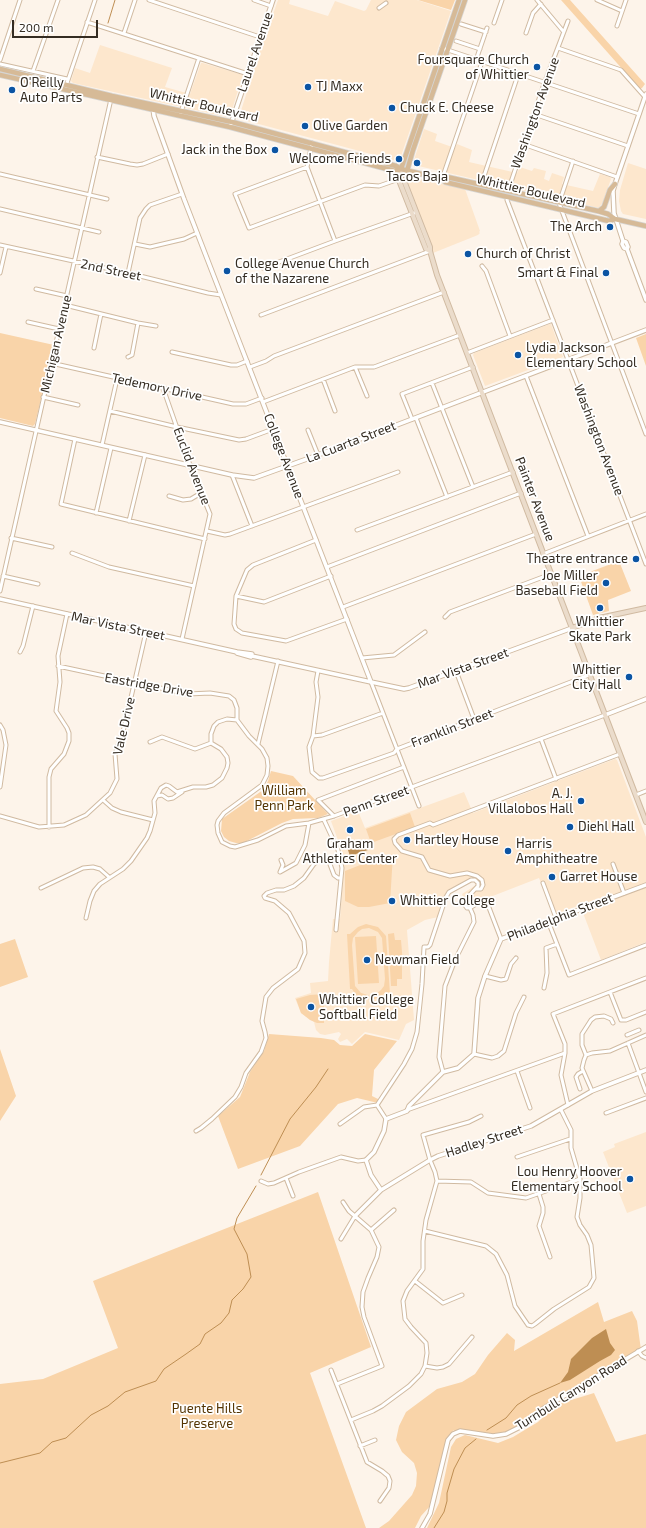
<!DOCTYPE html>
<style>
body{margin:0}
#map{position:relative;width:646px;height:1528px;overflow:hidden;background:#fdf4ea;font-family:"Exo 2",sans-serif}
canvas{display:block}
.scale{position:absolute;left:12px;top:20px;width:86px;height:18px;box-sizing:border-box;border:2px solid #342c22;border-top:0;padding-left:5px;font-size:12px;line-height:14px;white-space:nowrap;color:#342c22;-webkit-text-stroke:3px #fff;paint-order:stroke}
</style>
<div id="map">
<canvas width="646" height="1528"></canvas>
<div class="scale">200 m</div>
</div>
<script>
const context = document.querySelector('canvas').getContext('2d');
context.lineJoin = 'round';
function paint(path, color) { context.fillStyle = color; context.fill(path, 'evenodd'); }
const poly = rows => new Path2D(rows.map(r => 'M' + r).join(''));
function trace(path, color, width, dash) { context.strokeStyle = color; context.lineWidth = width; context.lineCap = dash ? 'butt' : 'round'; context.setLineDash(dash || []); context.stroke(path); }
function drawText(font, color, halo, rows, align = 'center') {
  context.font = font + ' "Exo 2",sans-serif'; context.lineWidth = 3.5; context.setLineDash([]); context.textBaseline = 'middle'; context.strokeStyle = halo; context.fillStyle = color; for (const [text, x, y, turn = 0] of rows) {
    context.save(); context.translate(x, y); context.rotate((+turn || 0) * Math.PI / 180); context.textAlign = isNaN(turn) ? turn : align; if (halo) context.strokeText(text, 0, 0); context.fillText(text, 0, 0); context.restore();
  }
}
paint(poly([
 [278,0,290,0,289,4,328,16,335,1,364,11,366,10,371,0,417,0,451,11,400,159,397,161,240,119,239,117,258,57],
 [100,45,172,68,165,87,190,94,201,63,203,63,243,75,230,116,227,117,73,83,71,81,75,68,90,73],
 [424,129,437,134,435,141,455,148,457,144,472,150,469,162,517,173,520,167,532,171,534,168,546,171,544,179,549,181,552,173,564,177,562,184,593,191,600,174,610,177,611,179,603,202,599,208,414,165,413,163],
 [628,163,646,169,646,219,623,214,621,211,619,201,620,190],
 [413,177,465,189,480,231,479,232,480,233,478,235,433,253,408,183,410,178],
 [550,324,551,324,563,357,485,386,473,355,474,353],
 [615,759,617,760,646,837,646,942,601,960,580,905,554,915,539,878,485,899,481,897,468,905,466,904,462,894,476,885,472,877,448,890,440,905,438,917,425,920,407,930,414,1020,406,1024,399,1040,365,1032,352,1044,347,1039,340,1042,338,1039,341,1034,339,1032,325,1035,320,1034,316,1030,314,1022,301,1013,295,998,311,993,310,983,328,981,329,962,333,919,340,919,344,863,343,854,331,821,358,811,365,828,464,792,473,813],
 [646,1132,646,1206,627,1213,603,1152,615,1147,614,1144]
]), '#fde7cd');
paint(poly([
 [418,0,455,0,451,10],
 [561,0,570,0,645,84,642,88,640,89],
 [0,333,54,345,35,424,33,426,0,418],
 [646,334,646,366,636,338],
 [619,561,631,591,608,600,609,611,593,615,579,576],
 [271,771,293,776,328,814,318,818,293,819,282,823,243,843,236,843,229,841,224,837,221,831,222,819,263,790,268,781],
 [410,813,415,827,371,843,366,829],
 [393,854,390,903,369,907,358,907,345,901,345,871,378,858,380,859],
 [366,924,378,927,386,936,390,994,386,995,386,992,380,997,371,1000,362,998,356,995,352,989,350,989,347,934,350,934,358,927],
 [369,928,378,932,382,938,385,979,384,986,381,990,375,995,371,996,361,993,355,986,352,945,353,938,358,932,362,929],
 [394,933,395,940,401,940,403,965,402,965,402,979,397,979,397,986,391,986,388,934],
 [376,936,379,983,358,984,355,937],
 [15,939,28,977,0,987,0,944],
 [323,994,324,998,324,1023,317,1023,310,1020,301,1013,296,999,310,995],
 [269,1034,321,1038,334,1040,340,1045,352,1046,365,1034,397,1041,374,1070,372,1096,380,1100,378,1103,357,1098,338,1104,300,1146,238,1169,218,1116,240,1097,250,1072,264,1051],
 [0,1049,16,1096,0,1121],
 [318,1192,371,1347,310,1373,366,1528,0,1528,0,1384,43,1379,118,1348,93,1281],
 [598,1302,604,1322,632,1311,637,1321,641,1350,548,1404,517,1429,497,1436,467,1431,454,1434,454,1430,447,1438,431,1505,421,1516,415,1528,379,1528,389,1521,412,1495,416,1486,417,1473,414,1463,402,1452,396,1440,399,1426,406,1412,437,1389,462,1382,475,1374,488,1355,507,1333,515,1340,514,1351],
 [594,1393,616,1442,646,1434,646,1528,427,1528,439,1503,451,1447,456,1439,465,1435,498,1443,513,1437,538,1422,555,1405]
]), '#f9d4a9');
paint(poly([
 [364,840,368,850,350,856,347,847],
 [606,1329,610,1343,615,1350,611,1355,600,1361,570,1380,560,1383,568,1372,571,1359,592,1338]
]), '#be8e53');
trace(poly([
 [108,23,115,0],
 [261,1175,290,1119,316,1087,328,1069],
 [487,1430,506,1418,517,1405,531,1396,560,1383],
 [0,1463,40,1453,52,1442,66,1438,91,1415,108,1406,125,1392,156,1381,164,1369,186,1354,200,1344,205,1334,221,1323,229,1313,232,1300,243,1289,251,1277,247,1254,234,1229,237,1218,256,1186],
 [434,1528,444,1512,447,1501,447,1493,454,1469,465,1448,476,1439]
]), '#be8e53', 1);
const minor = poly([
 [149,0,260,37],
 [254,0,271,6],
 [537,0,563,31],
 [597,0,622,11],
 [379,8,386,3],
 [87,22,248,74],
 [494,23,502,0],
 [461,24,486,32],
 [617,26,626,0],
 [124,33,135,0],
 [526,33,533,13,541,4],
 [456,41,480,49],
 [442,48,639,114],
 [558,48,621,70,645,97],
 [0,60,20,0],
 [476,60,487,28],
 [0,64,67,79],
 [33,71,58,0],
 [66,86,95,0],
 [534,114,628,146],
 [180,115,199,58],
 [312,143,307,167,335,241],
 [523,144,617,177],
 [97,157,130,164,137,165,143,164,168,154],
 [573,161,559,203,646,434],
 [307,167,235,194,249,228,365,185,379,186,399,179],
 [0,174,107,199],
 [442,179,482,62],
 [481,185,518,75],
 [508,191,544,84,568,21],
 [508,197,507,200,646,564],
 [0,209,99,232],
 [135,244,150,247,184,239,197,233],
 [0,245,128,273,208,293,221,295],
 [482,266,486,271,510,336],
 [263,268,335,241,414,213],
 [0,273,6,247],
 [128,273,140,218,146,209,150,205,182,194],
 [36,289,67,296],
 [65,305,138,323,156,326],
 [261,315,430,251],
 [28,322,59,329],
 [94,348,101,314],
 [172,352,231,365,237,365,247,361],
 [467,353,553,320],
 [128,357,132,355,138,323],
 [51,363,233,404,246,404,262,398],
 [250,367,266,361,274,356,444,292],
 [355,367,367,396],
 [526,376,588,536],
 [323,379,335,411],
 [432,383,473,487],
 [163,388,190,465,210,514,182,639],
 [43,397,78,405],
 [263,402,355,367,374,367,460,335],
 [110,411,177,427,239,440,246,439,273,429],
 [416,418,447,497],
 [412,419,402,394,473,367],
 [308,430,318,455],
 [75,439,61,504,205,539],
 [102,445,117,379],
 [232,475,252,526],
 [169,496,183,500,191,499,201,493],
 [96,513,111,448],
 [129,521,145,455],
 [357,530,513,472],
 [207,531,225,535,230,534,398,472],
 [11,538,52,547],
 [316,540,253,565,247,570,236,596,234,624,236,629,242,633,286,641,347,619],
 [72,553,109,567,194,586],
 [543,554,646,514],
 [327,567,521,493],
 [3,576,38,584],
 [0,591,111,99],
 [236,596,264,602,331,576],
 [343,607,536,534],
 [445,617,450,612,551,574],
 [20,652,23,646,33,606],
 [362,658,394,655,425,632],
 [58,666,188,694,210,693,229,696,234,700,237,708,237,720,249,736,262,749,267,758,268,766,267,775,262,785,224,813,218,821,217,825,218,833,222,842,230,846,235,847,258,840,286,826,309,823,334,816,605,715],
 [318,671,316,682,318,697,313,736,309,747,312,772,319,778,323,778,394,753,397,749,589,675],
 [456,671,474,719],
 [371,682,419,806],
 [0,725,3,730,6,745,0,787],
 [313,736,322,735,383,713],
 [541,739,556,779],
 [150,742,162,737,195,749,211,743],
 [211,743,211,734,214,726,218,722,227,719,237,720],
 [258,744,278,661],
 [636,795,646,791],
 [157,796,162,795,168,799,173,798,182,792],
 [103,800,112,808,121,812,153,820],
 [0,816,39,827,64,825,86,815,110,793,117,779,115,754,124,728,146,632],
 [334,816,318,800,404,767],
 [324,820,338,850,342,868,336,930],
 [49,827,49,777,51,769,64,754,69,741,69,733,67,728,56,711,60,682,58,656,67,614],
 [281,860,283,865,280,872,296,863,305,845,309,823],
 [613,864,624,893],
 [543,883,556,918],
 [41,888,83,868,93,867,100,869,109,877],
 [476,889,481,889,483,885,482,880,477,876,467,873,450,876,429,870,422,857,402,851,395,843,394,839,398,835,430,823,433,825,620,754],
 [470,908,481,901,488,905,501,939],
 [86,918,90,901,94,891,100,884,123,869,131,861,147,838,150,831,155,813,154,801,161,788,166,785,169,786,177,792,193,787,206,787,213,785,222,778,227,768,228,763,227,757,221,749,211,743],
 [548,921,569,975,646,945],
 [485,976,501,980,506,979,511,964,516,958],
 [544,988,547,973,546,948,557,944],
 [610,992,621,1020,626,1020,646,1012],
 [627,1035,639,1030],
 [628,1043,646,1092],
 [474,1054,492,1058,498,1056,504,1051,516,1013,524,997],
 [586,1055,582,1045,582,1034,591,1020,595,1017,604,1016,611,1019,613,1023],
 [586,1055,592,1053,610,1051,646,1035],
 [586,1055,584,1060,582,1068,592,1091],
 [517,1071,530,1108],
 [443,1072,439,1057,445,986,455,960,474,922,473,915,470,908],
 [580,1089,576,1077,578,1074,583,1071],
 [568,1105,561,1075,565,1053,565,1044,553,1014,646,978],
 [407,1110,565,1053],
 [606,1113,646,1098],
 [386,1119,377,1105,404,1064,412,1049,417,1032,422,984,424,947,428,947,430,945,446,897,449,892,471,880,475,880,478,883,478,886,464,901,464,904,467,908,470,908],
 [340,1124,364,1107,377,1105],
 [196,1131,201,1128,212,1119,235,1097,241,1087,246,1073,261,1052,266,1038,265,1032,262,1021,266,997,273,988,298,969,305,953,304,941,289,913,275,901,265,898,264,896,267,893,276,890,284,890,294,886,304,878,314,864,324,857,328,859,334,875,338,878,341,878],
 [517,1157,570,1139],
 [286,1178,293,1196],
 [261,1181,268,1184,274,1183,299,1172,341,1157,358,1161,366,1160],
 [437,1181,471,1182,488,1193,526,1198,580,1179],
 [539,1194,543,1207,543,1213,539,1226,550,1257],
 [371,1230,394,1210],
 [425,1231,486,1246,496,1254,507,1275,515,1306,528,1325,532,1326,535,1324,554,1309,589,1287,594,1278,591,1245,587,1235,580,1225,577,1217,580,1198,580,1179,571,1148,571,1130,561,1110],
 [341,1239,355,1216],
 [415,1281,443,1303,462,1295],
 [638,1351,642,1356,646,1358],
 [425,1366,437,1368,443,1367,449,1364,472,1337],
 [331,1370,367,1462,382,1471,388,1476,390,1481,389,1488,380,1501],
 [337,1384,382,1366,364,1317,362,1307,363,1292,368,1278,377,1257,379,1247,371,1230,349,1211,343,1202],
 [351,1420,373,1411,382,1406,409,1386,421,1374,425,1366,427,1353,426,1343,411,1327,405,1319,403,1301,407,1291,423,1269,423,1241,426,1220,437,1181,435,1172,430,1160,423,1135,469,1122,481,1116],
 [360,1446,375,1440]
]);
const tertiary = poly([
 [153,108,154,116,184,199,371,682],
 [231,124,273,0],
 [623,241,626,242,628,247,627,249,646,300],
 [627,249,624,248,622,244,623,241,614,213,613,191,615,184,646,94],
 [0,422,232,475,254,478,318,455,646,330],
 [0,599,237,652,252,654,252,656,371,682,404,689,409,688,572,628],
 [237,653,251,657,252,656],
 [605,715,646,699],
 [381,1190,371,1175,366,1160,374,1152,384,1131,386,1119,407,1111,409,1106,443,1072,458,1068,474,1054,478,998,485,976,501,939,646,885],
 [355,1216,381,1190,430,1160,438,1156,531,1126,592,1091,646,1070],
 [422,1528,430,1514,448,1440,453,1434,460,1431,493,1436,506,1434,522,1426,544,1408,646,1347]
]);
const secondary = poly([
 [401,169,399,179,400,183,426,249,430,251],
 [407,171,405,183,430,247,430,251,437,275,646,822],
 [572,628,599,618,646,608]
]);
const primary = poly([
 [0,69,112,96,232,122,396,166,401,169,442,179,445,182,609,221,615,219],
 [0,75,230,127,395,171,401,169],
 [401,169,459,0],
 [407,171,413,150,465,0],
 [442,179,447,177,598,211,608,214,615,219,646,226],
 [599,211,604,207,610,190,615,184]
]);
trace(minor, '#d0baa1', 5);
trace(tertiary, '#d0baa1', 5.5);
trace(secondary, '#d0baa1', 6);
trace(primary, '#d6d5d3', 6);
trace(minor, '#fff', 3);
trace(tertiary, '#fff', 3.5);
trace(secondary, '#ebdccb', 4);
trace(primary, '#d6ba97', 4.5);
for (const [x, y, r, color] of [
 [537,67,4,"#0b54a3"],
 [308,87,4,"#0b54a3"],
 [12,90,4,"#0b54a3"],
 [392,108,4,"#0b54a3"],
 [305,126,4,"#0b54a3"],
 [275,150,4,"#0b54a3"],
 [399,159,4,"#0b54a3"],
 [417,163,4,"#0b54a3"],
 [610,227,4,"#0b54a3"],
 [468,254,4,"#0b54a3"],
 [227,271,4,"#0b54a3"],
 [606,273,4,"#0b54a3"],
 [518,355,4,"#0b54a3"],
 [636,559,4,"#0b54a3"],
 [606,583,4,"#0b54a3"],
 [600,608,4,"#0b54a3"],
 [629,677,4,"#0b54a3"],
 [581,801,4,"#0b54a3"],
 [570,827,4,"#0b54a3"],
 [350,830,4,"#0b54a3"],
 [407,840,4,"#0b54a3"],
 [508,851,4,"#0b54a3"],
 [552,877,4,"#0b54a3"],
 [392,901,4,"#0b54a3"],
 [367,960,4,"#0b54a3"],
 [311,1007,4,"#0b54a3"],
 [630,1179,4,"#0b54a3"]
]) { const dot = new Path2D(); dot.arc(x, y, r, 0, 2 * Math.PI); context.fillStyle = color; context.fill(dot); trace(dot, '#fff', 1.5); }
drawText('13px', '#342c22', '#fff', [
 ["Laurel Avenue",255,52,-71],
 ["Whittier Boulevard",204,105,13],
 ["Washington Avenue",535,113,-70],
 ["Whittier Boulevard",531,191,13],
 ["2nd Street",111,270,12],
 ["Michigan Avenue",56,344,-77],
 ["Tedemory Drive",157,387,12],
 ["Washington Avenue",599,440,69],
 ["La Cuarta Street",351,442,-21],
 ["College Avenue",284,456,69],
 ["Euclid Avenue",192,466,69],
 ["Painter Avenue",535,499,69],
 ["Mar Vista Street",118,626,12],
 ["Mar Vista Street",463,668,-20],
 ["Eastridge Drive",149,685,10],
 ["Vale Drive",124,726,-77],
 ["Franklin Street",452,728,-21],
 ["Penn Street",376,801,-20],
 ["Philadelphia Street",560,917,-21],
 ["Hadley Street",484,1141,-18],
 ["Turnbull Canyon Road",571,1393,-32]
]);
drawText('13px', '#342c22', '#fff', [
 ["Foursquare Church",529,60,"right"],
 ["of Whittier",529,75,"right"],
 ["O'Reilly",20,83],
 ["Auto Parts",20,98],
 ["TJ Maxx",316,87],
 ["Chuck E. Cheese",400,108],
 ["Olive Garden",313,126],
 ["Jack in the Box",267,150,"right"],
 ["Welcome Friends",391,159,"right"],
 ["Tacos Baja",417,177,"center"],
 ["The Arch",602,227,"right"],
 ["Church of Christ",476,254],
 ["College Avenue Church",235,264],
 ["of the Nazarene",235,279],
 ["Smart & Final",598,273,"right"],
 ["Lydia Jackson",526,348],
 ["Elementary School",526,363],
 ["Theatre entrance",628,559,"right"],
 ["Joe Miller",598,576,"right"],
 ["Baseball Field",598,591,"right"],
 ["Whittier",600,622,"center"],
 ["Skate Park",600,637,"center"],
 ["Whittier",621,670,"right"],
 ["City Hall",621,685,"right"],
 ["A. J.",573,794,"right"],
 ["Villalobos Hall",573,809,"right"],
 ["Diehl Hall",578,827],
 ["Hartley House",415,840],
 ["Graham",350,844,"center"],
 ["Athletics Center",350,859,"center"],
 ["Harris",516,844],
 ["Amphitheatre",516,859],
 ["Garret House",560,877],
 ["Whittier College",400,901],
 ["Newman Field",375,960],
 ["Whittier College",319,1000],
 ["Softball Field",319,1015],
 ["Lou Henry Hoover",622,1172,"right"],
 ["Elementary School",622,1187,"right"]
], 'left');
drawText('13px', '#543401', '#fff', [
 ["William",284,791],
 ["Penn Park",284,806],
 ["Puente Hills",207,1409],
 ["Preserve",207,1424]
]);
</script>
